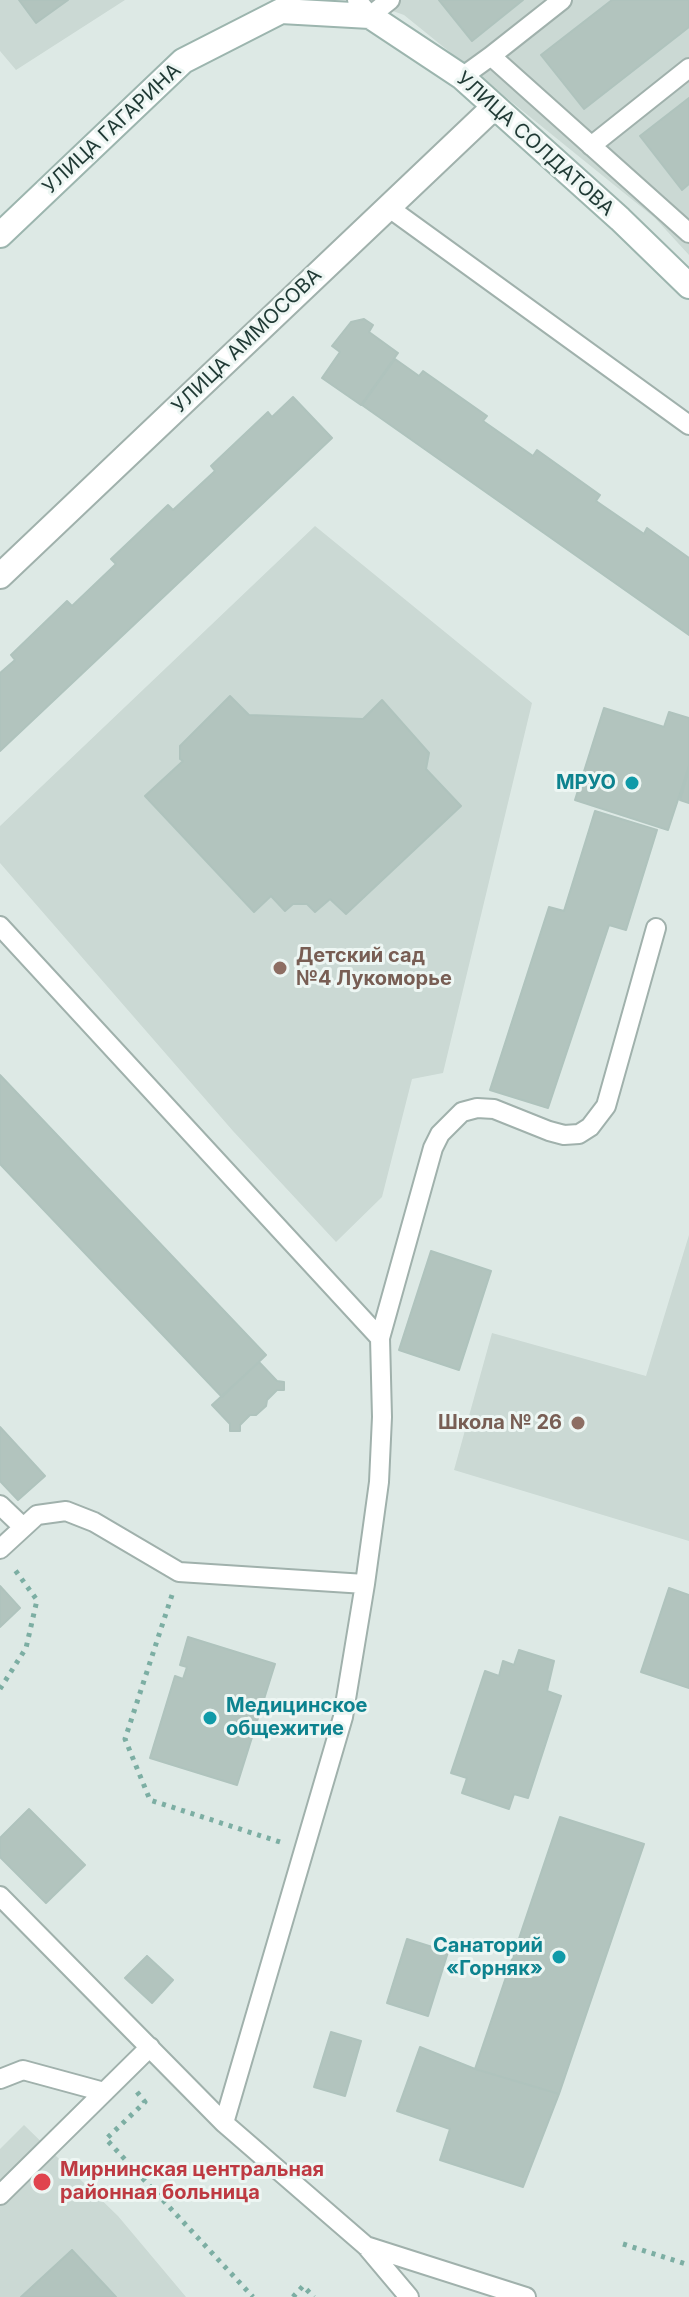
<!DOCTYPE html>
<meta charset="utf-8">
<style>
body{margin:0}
canvas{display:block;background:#dde9e5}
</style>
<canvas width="689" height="2297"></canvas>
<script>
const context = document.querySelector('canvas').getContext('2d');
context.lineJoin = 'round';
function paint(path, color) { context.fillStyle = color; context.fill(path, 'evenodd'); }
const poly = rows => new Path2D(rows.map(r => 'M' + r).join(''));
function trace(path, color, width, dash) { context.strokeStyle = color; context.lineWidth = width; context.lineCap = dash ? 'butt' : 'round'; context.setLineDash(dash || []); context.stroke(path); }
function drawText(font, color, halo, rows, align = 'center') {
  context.font = font + ' Inter,sans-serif'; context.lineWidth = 6; context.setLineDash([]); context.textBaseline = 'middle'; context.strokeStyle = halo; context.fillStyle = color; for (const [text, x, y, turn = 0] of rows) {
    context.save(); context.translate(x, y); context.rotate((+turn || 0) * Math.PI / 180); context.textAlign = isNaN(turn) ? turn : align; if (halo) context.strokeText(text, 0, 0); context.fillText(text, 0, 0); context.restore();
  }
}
paint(poly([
 [0,0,125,0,16,70,0,51],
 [362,0,689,0,689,255,655,218,404,15],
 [315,526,532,703,443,1073,412,1079,382,1197,336,1242,233,1131,0,863,0,826],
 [689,1235,689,1541,454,1470,492,1333,646,1376],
 [24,2125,118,2216,186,2297,0,2297,0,2149]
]), '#cbd9d4');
const building = poly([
 [19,0,68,0,36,23,19,0],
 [439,0,523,0,472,41,439,0],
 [612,0,689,0,689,27,584,109,541,55,612,0],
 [689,98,689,184,682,190,640,136,689,98],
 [364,319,373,325,369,332,398,353,361,405,322,378,340,352,332,346,351,322,364,319],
 [395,359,419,376,423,371,487,416,483,421,533,456,537,450,600,495,596,501,644,534,647,528,689,558,689,635,362,405,395,359],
 [293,397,332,438,0,751,0,673,15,660,11,655,67,601,72,606,116,564,111,559,168,505,173,510,215,471,211,466,268,412,272,417,293,397],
 [230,696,249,715,363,719,382,700,429,753,426,769,461,806,346,914,330,899,315,912,307,904,293,904,285,911,271,896,254,912,145,796,183,761,180,759,180,746,230,696],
 [604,708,664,727,669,712,689,718,689,766,668,830,575,800,604,708],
 [689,770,689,803,680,800,689,770],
 [595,811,657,830,626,930,609,925,548,1108,490,1090,549,907,564,911,595,811],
 [0,1075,266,1355,222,1397,0,1164,0,1075],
 [431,1251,491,1271,459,1370,399,1350,431,1251],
 [259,1362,277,1381,284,1382,284,1390,277,1390,267,1400,266,1406,256,1415,250,1415,240,1425,240,1431,230,1431,230,1424,212,1405,259,1362],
 [0,1427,45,1476,18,1500,0,1481,0,1427],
 [0,1586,20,1608,0,1627,0,1586],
 [669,1588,689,1595,689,1688,641,1672,669,1588],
 [188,1637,275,1664,237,1785,150,1758,175,1676,183,1679,187,1667,180,1665,188,1637],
 [519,1650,554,1661,547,1691,561,1696,528,1798,514,1794,509,1809,462,1793,467,1778,451,1773,485,1671,499,1676,503,1661,514,1665,519,1650],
 [29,1809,85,1865,46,1903,0,1857,0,1838,29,1809],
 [560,1817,644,1844,559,2094,475,2069,560,1817],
 [407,1939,448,1952,428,2016,387,2003,407,1939],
 [147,1956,173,1980,152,2003,125,1978,147,1956],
 [331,2032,361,2041,345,2096,314,2087,331,2032],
 [420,2047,475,2069,559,2094,523,2187,440,2160,450,2129,397,2111,420,2047],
 [72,2250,116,2297,21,2297,72,2250]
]);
paint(building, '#b2c4be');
trace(building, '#afc3bd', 2);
const lane = poly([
 [357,0,370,16,390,0],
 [491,56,562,0],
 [462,77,491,56,689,233],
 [591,146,689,68],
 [388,207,689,425],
 [0,926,380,1338,382,1417,379,1482,365,1584,343,1717,224,2123,366,2246,409,2297],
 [380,1338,433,1148,440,1134,462,1112,477,1108,494,1109,549,1131,564,1135,579,1134,590,1127,606,1106,656,928],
 [0,1505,23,1527],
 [0,1549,37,1515,66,1511,94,1522,179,1572,365,1584],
 [0,1896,224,2123],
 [0,2079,23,2070,104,2092],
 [0,2195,150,2047],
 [366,2246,526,2297]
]);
const street = poly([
 [0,576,494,107]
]);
const secondary = poly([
 [0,235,183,61,281,11,370,16,462,77,620,219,689,286]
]);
trace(lane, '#a0b1ac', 22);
trace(street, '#a0b1ac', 28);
trace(secondary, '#9cb5ae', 28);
trace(poly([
 [172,1595,125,1739,150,1800,280,1842],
 [0,1689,26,1648,37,1600,15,1570],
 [137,2092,145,2102,106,2139,253,2297],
 [623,2244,689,2265],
 [293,2297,303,2286,314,2297]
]), '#7caea3', 5, [4, 6]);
trace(lane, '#fff', 18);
trace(street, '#fff', 24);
trace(secondary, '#fff', 24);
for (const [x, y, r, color] of [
 [632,783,8,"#0f9aa8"],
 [280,968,8,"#8d6e63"],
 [578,1423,8,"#8d6e63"],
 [210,1718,8,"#0f9aa8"],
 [559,1957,8,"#0f9aa8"],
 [42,2182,10,"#e0444e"]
]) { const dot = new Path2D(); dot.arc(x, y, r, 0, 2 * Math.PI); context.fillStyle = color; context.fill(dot); trace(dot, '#edf6f3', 3); }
drawText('20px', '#1f3934', '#edf6f3', [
 ["УЛИЦА ГАГАРИНА",112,129,-43],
 ["УЛИЦА СОЛДАТОВА",535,144,42],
 ["УЛИЦА АММОСОВА",247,341,-44]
]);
drawText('bold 20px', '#0d838f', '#edf6f3', [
 ["МРУО",616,783],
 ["Медицинское",226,1706,"left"],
 ["общежитие",226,1729,"left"],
 ["Санаторий",543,1946],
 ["«Горняк»",543,1969]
], 'right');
drawText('bold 20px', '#785e54', '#edf6f3', [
 ["Детский сад",296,956],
 ["№4 Лукоморье",296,979],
 ["Школа № 26",562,1423,"right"]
], 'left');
drawText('bold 20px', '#be3a42', '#edf6f3', [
 ["Мирнинская центральная",60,2170],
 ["районная больница",60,2193]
], 'left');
</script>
